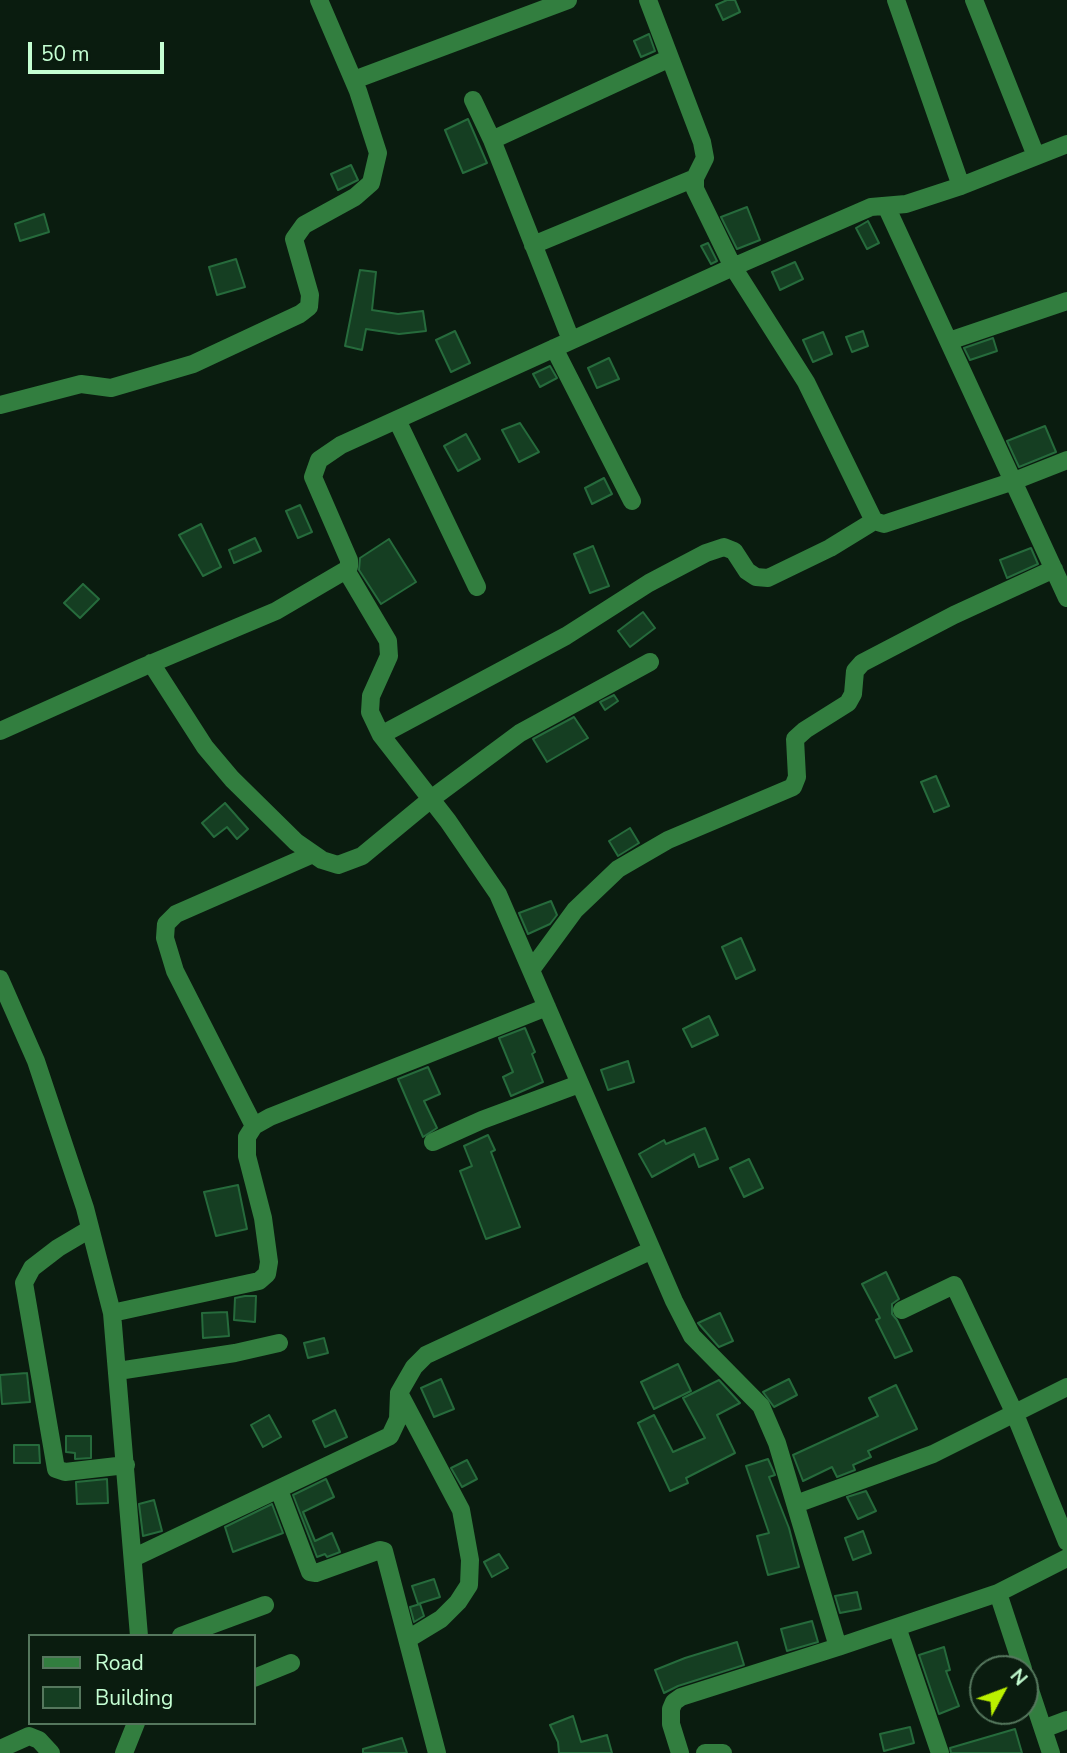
<!DOCTYPE html>
<style>
body{margin:0}
#map{position:relative;width:1067px;height:1753px;overflow:hidden;background:#0a1c0f;font-family:"Nunito Sans",sans-serif}
canvas{display:block}
.legend{position:absolute;left:28px;top:1634px;width:228px;height:91px;box-sizing:border-box;background:#0a1c0f;border:2px solid #55775d;margin:0;padding:9px 12px;list-style:none;font-size:21px;color:#c5ffd3}
.legend li{display:flex;align-items:center;gap:14px;height:35px}
.legend b{width:35px;border:2px solid #55775d}
.north{position:absolute;left:969px;top:1655px;width:70px;height:70px;box-sizing:border-box;background:#0a1c0f;border:2px solid #55775d;border-radius:50%;rotate:49deg;font-size:19px;font-weight:700;line-height:28px;text-align:center;color:#c5ffd3}
.north::after{content:'';display:block;margin:auto;width:24px;height:32px;background:#bbf000;clip-path:polygon(50% 0,100% 100%,50% 72%,0 100%)}
.scale{position:absolute;left:28px;top:42px;width:136px;height:32px;box-sizing:border-box;border:4px solid #c5ffd3;border-top:0;padding-left:9px;font-size:21px;line-height:24px;white-space:nowrap;color:#c5ffd3;-webkit-text-stroke:5px #0a1c0f;paint-order:stroke}
</style>
<div id="map">
<canvas width="1067" height="1753"></canvas>
<ul class="legend">
<li><b style="height:9px;background:#327e3f"></b>Road</li>
<li><b style="height:19px;background:#153e22"></b>Building</li>
</ul>
<div class="north">N</div>
<div class="scale">50 m</div>
</div>
<script>
const context = document.querySelector('canvas').getContext('2d');
context.lineJoin = 'round';
function paint(path, color) { context.fillStyle = color; context.fill(path, 'evenodd'); }
const poly = rows => new Path2D(rows.map(r => 'M' + r).join(''));
function trace(path, color, width, dash) { context.strokeStyle = color; context.lineWidth = width; context.lineCap = dash ? 'butt' : 'round'; context.setLineDash(dash || []); context.stroke(path); }
const building = poly([
 [727,0,735,0,740,12,723,20,716,5,727,0],
 [649,34,655,51,641,57,634,41,649,34],
 [468,119,487,163,463,173,445,130,468,119],
 [351,165,358,180,338,190,331,174,351,165],
 [747,207,760,240,737,249,721,217,747,207],
 [44,214,49,232,20,241,15,224,44,214],
 [868,221,879,243,867,249,856,228,868,221],
 [708,243,717,261,711,264,701,246,708,243],
 [236,259,245,287,217,295,209,267,236,259],
 [795,262,803,279,780,290,772,272,795,262],
 [360,270,376,272,372,310,398,314,423,311,426,331,399,334,366,329,362,350,345,346,360,270],
 [455,331,470,363,451,372,436,340,455,331],
 [863,331,868,346,852,352,846,337,863,331],
 [823,332,832,354,813,362,803,340,823,332],
 [993,338,997,351,970,360,964,348,993,338],
 [609,358,619,379,597,388,588,368,609,358],
 [550,366,557,378,540,387,533,374,550,366],
 [520,423,539,452,519,462,502,430,520,423],
 [1045,426,1056,452,1019,467,1007,441,1045,426],
 [466,434,480,459,458,471,444,446,466,434],
 [604,478,612,494,592,504,585,488,604,478],
 [300,505,312,532,298,538,286,511,300,505],
 [201,524,221,567,203,576,179,535,201,524],
 [255,538,261,551,234,563,229,550,255,538],
 [389,539,416,582,381,604,359,570,360,558,389,539],
 [593,546,609,586,590,593,574,554,593,546],
 [1031,548,1038,564,1007,578,1000,560,1031,548],
 [83,584,99,599,80,618,64,603,83,584],
 [643,612,655,628,630,647,618,631,643,612],
 [614,695,618,701,605,710,600,702,614,695],
 [574,717,588,738,547,762,533,739,574,717],
 [936,776,949,806,934,812,921,782,936,776],
 [225,803,248,829,237,839,227,827,214,837,202,823,225,803],
 [630,828,639,843,618,856,609,841,630,828],
 [551,901,557,915,550,924,528,934,519,913,551,901],
 [741,938,755,970,736,979,722,947,741,938],
 [709,1016,718,1035,692,1047,683,1029,709,1016],
 [525,1028,535,1052,532,1054,543,1082,511,1096,503,1077,513,1072,499,1038,525,1028],
 [628,1061,634,1082,608,1090,601,1070,628,1061],
 [428,1067,440,1094,424,1101,437,1128,423,1137,398,1079,428,1067],
 [705,1128,718,1159,699,1167,694,1154,652,1177,639,1154,664,1140,666,1144,705,1128],
 [488,1135,495,1150,491,1152,520,1227,486,1239,460,1171,472,1166,464,1146,488,1135],
 [749,1159,763,1188,744,1197,730,1168,749,1159],
 [238,1185,247,1229,216,1236,204,1192,238,1185],
 [886,1272,899,1299,892,1304,892,1314,897,1320,912,1351,895,1358,876,1320,880,1318,862,1284,886,1272],
 [245,1296,256,1296,255,1322,234,1320,235,1298,245,1296],
 [227,1312,229,1336,203,1338,202,1313,227,1312],
 [720,1313,733,1341,719,1347,698,1323,720,1313],
 [324,1338,328,1353,308,1358,304,1343,324,1338],
 [678,1364,691,1391,654,1409,641,1382,678,1364],
 [27,1373,30,1402,2,1404,0,1375,27,1373],
 [441,1379,454,1409,434,1417,421,1388,441,1379],
 [789,1379,797,1395,774,1407,763,1392,789,1379],
 [719,1380,740,1403,717,1415,735,1453,686,1478,688,1483,670,1491,638,1423,654,1415,673,1452,705,1438,683,1398,719,1380],
 [896,1385,917,1429,868,1451,871,1457,853,1465,855,1470,837,1477,832,1467,803,1481,793,1455,878,1416,869,1398,896,1385],
 [335,1410,347,1437,325,1447,313,1421,335,1410],
 [269,1415,281,1437,263,1447,251,1425,269,1415],
 [66,1436,91,1436,91,1458,75,1459,75,1453,66,1452,66,1436],
 [14,1445,39,1445,40,1463,14,1463,14,1445],
 [768,1459,775,1475,769,1477,789,1528,799,1567,768,1575,757,1536,769,1533,746,1466,768,1459],
 [467,1460,477,1479,462,1487,451,1468,467,1460],
 [107,1479,108,1503,77,1504,76,1482,107,1479],
 [326,1479,334,1497,303,1512,315,1541,332,1533,340,1552,327,1557,325,1554,317,1557,293,1495,326,1479],
 [866,1491,876,1511,858,1519,847,1497,866,1491],
 [154,1500,162,1531,143,1536,139,1504,154,1500],
 [272,1504,283,1533,233,1552,225,1527,272,1504],
 [863,1531,871,1553,853,1560,845,1538,863,1531],
 [499,1554,508,1568,492,1577,484,1562,499,1554],
 [434,1579,440,1597,418,1604,412,1586,434,1579],
 [857,1592,861,1609,840,1613,835,1596,857,1592],
 [420,1604,424,1616,414,1622,410,1607,420,1604],
 [812,1621,818,1642,787,1651,781,1629,812,1621],
 [737,1642,744,1665,678,1686,664,1693,655,1670,685,1658,737,1642],
 [944,1647,950,1670,946,1671,959,1706,939,1714,919,1655,944,1647],
 [573,1716,581,1742,607,1735,612,1753,559,1753,558,1742,550,1725,573,1716],
 [910,1727,914,1743,884,1751,880,1734,910,1727],
 [1015,1729,1022,1753,951,1753,950,1748,1015,1729],
 [402,1738,407,1753,363,1753,363,1749,402,1738]
]);
paint(building, '#153e22');
trace(building, '#266b3c', 2);
trace(poly([
 [648,0,702,142,705,158,695,178,695,189,733,267,806,382,874,521,884,524,1014,481,1067,460],
 [896,0,961,186],
 [974,0,1036,156],
 [354,80,568,0],
 [473,100,492,140,571,340],
 [492,140,670,58],
 [886,206,1067,598],
 [533,245,695,178],
 [949,341,1067,301],
 [554,348,632,501],
 [0,405,81,384,111,388,193,364,300,314,309,307,310,295,294,239,304,225,355,197,371,183,378,153,358,91,319,0],
 [397,420,477,587],
 [346,570,388,641,389,656,371,696,370,712,381,735,448,821,498,894,674,1301,692,1336,761,1406,777,1443,838,1647,897,1627,940,1753],
 [151,663,205,747,232,779,296,842,322,860,338,865,362,856,431,799,520,733,650,662],
 [0,731,143,667,276,611,346,570,349,567,349,560,313,477,319,460,341,445,733,267,871,207,906,204,961,186,1067,144],
 [381,735,566,636,649,583,706,553,724,547,734,551,747,571,756,577,768,578,830,548,874,521],
 [531,970,575,910,618,869,668,840,793,787,797,777,795,739,805,730,848,703,853,694,855,671,862,663,954,615,1054,569],
 [0,979,36,1061,85,1208,112,1313,139,1636],
 [254,1126,175,971,165,938,166,924,176,914,313,854],
 [433,1142,482,1120,579,1084],
 [90,1229,58,1248,32,1268,24,1283,56,1469,65,1472,126,1465],
 [902,1310,954,1285,1014,1412,1067,1542],
 [112,1313,259,1281,267,1274,269,1262,263,1218,247,1156,247,1137,254,1126,270,1117,547,1007],
 [118,1371,235,1353,279,1343],
 [399,1393,461,1510,470,1560,469,1585,458,1602,441,1619,408,1639],
 [279,1490,310,1572,316,1573,380,1550,384,1551,437,1753],
 [796,1504,933,1454,1067,1387],
 [133,1558,390,1436,398,1419,399,1393,414,1367,426,1355,652,1250],
 [998,1593,1023,1669],
 [897,1627,998,1593,1067,1558],
 [181,1636,265,1605],
 [1025,1675,1051,1753],
 [254,1678,291,1663],
 [1043,1729,1067,1720],
 [0,1749,29,1736,39,1740,51,1753],
 [124,1753,136,1723],
 [680,1753,671,1724,671,1709,674,1702,681,1697,838,1647],
 [705,1753,723,1753]
]), '#327e3f', 18);
</script>
